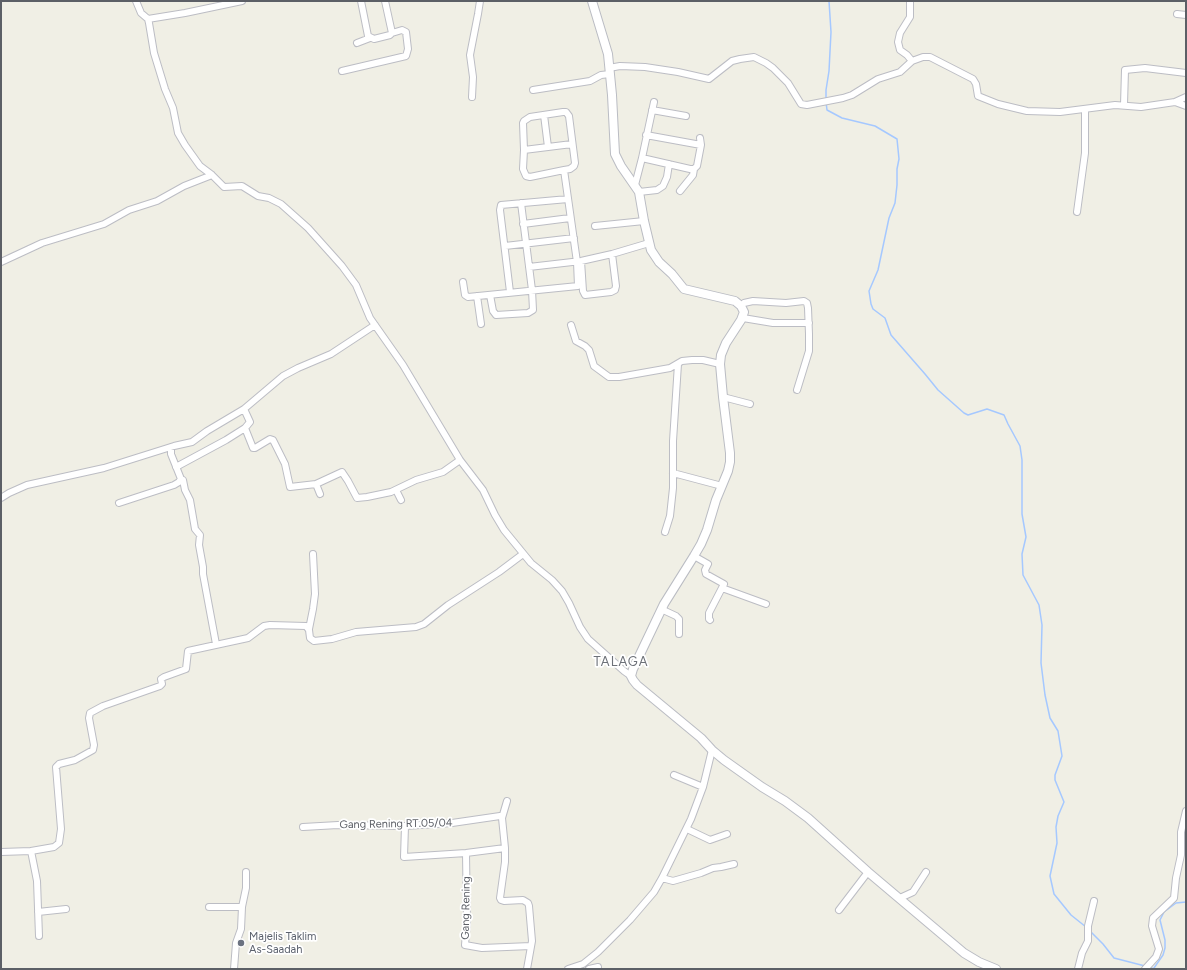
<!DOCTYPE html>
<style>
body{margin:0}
#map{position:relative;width:1187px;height:970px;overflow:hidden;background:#f0efe5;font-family:Figtree,sans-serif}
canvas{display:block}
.frame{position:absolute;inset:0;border:2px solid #5c5f66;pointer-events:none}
</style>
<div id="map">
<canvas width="1187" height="970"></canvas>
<div class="frame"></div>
</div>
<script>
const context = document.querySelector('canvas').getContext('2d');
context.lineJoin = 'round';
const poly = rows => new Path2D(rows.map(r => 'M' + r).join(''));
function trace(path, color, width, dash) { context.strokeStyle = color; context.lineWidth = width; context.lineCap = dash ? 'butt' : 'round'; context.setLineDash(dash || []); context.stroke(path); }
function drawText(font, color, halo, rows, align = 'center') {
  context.font = font + ' Figtree,sans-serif'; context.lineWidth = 3.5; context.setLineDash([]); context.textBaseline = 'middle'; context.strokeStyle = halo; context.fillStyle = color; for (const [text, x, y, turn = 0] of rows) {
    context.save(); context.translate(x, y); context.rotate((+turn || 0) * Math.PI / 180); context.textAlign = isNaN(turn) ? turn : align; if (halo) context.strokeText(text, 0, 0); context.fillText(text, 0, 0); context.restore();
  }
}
trace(poly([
 [826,99,826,90,829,71,831,32,829,1],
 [826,102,827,110,842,118,875,126,897,139,899,159,897,169,897,185,895,203,889,218,878,270,869,291,871,304,873,309,885,318,891,335,925,374,938,390,964,413,968,415,987,409,1004,415,1008,424,1020,446,1022,460,1022,514,1026,537,1022,554,1023,575,1039,605,1042,625,1041,663,1045,695,1050,718,1058,731,1062,756,1055,775,1055,780,1064,802,1058,816,1056,827,1057,843,1050,876,1054,894,1071,915,1086,927],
 [1090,931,1103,944,1114,958,1145,966],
 [1149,967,1154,969],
 [1154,968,1163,955,1165,948,1165,940,1160,920,1164,912,1176,903,1186,902]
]), '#a5c8ff', 1.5);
const street = poly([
 [136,1,141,13,148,19,149,23,154,53,165,89,173,108,178,133,185,145,200,166,212,175,224,187,242,186,258,196,269,198,281,204,308,228,342,266,356,285,370,318,403,365,460,460,483,490,495,515,504,530,531,563,552,580,562,591,569,603,580,627,588,639,624,671,631,676],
 [361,1,368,36,374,39,390,35,392,33,385,1],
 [910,1,910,17,900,33,898,42,900,50,907,55,912,61],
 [1177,14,1186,15],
 [148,19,185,13,242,1],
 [357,43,370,38],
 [609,68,620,66,645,67,678,72,709,79,732,61,740,59,754,57,766,63,773,68,788,83,801,104,807,105,843,98,852,95,878,79,900,72,912,61,923,57,930,57,973,79,976,84,978,96,998,104,1027,111,1060,112,1115,105,1141,107,1175,102,1186,106],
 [342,71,406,56,408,49,406,32,402,30,392,33],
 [533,90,590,81,601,75,610,74],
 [472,97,473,77,470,55,478,14,480,1],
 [654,102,642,158,690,169,694,169,697,166,701,145,700,138],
 [1175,102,1186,97],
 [1124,105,1125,70,1145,68,1186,73],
 [652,110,686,116],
 [563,112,566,112,569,116,575,163,574,166,570,169,564,170,530,177,526,176,523,169,524,150,523,123,524,121,530,117,563,112],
 [544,115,548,147],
 [646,135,701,145],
 [524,150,572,144],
 [635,185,642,158],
 [680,191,693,175,694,169],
 [639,192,657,190,663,186,667,177,669,164],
 [1077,212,1085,153,1085,109],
 [523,224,570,218],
 [595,226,644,221],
 [505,246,574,238],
 [581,261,583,291,585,295,611,292,615,290,616,286,612,254],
 [1,262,42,243,104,224,129,210,157,201,184,186,212,175],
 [529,267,581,261,612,254,649,243],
 [463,282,465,295,468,297,578,286,577,262,564,170],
 [510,292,500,210,501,205,568,199],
 [490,295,493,311,496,315,528,313,533,310,532,290,521,203],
 [477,296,481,324],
 [741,306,744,303,753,301,786,303,804,301,807,303,808,308,809,334,809,351,797,390],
 [743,318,773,323,809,323],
 [571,325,576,341,585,346,589,350,594,366,609,377,619,377,670,368,682,361,692,360,703,360,720,364],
 [723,397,750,404],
 [245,428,253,448,255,448,270,439,273,440,285,464,290,487,316,484,320,494],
 [171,447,171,454,181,479,183,480,185,490,190,500,195,529,200,535,199,545,203,567,203,574,216,644],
 [176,467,226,440,245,428,250,422,244,409],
 [673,473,722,486],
 [316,484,342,472,348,481,357,498,367,497,391,492,416,480,443,472,460,460],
 [396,490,401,500],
 [1,498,9,493,27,485,104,468,174,446,192,442,207,431,244,409,283,376,298,368,331,354,375,325],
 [119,503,174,485,179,482,181,479],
 [665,532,670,516,673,488,673,441,678,364],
 [694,556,708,564,705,570,706,574,724,584,709,613,709,619,710,620],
 [722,588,766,604],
 [661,609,676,616,679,619,679,634],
 [309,629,313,609,315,594,313,554],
 [674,775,703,787],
 [502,818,507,801],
 [405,826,404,857,466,853,505,848],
 [303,827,338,825,405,826,452,823,500,816,502,818,505,848,505,862,500,898,501,900,504,901,523,900,528,903,529,906,532,941,527,969],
 [687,829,710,840,727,834],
 [31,851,54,847,59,843,61,829,56,767,59,764,75,760,93,750,94,745,89,718,90,713,103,706,160,686,162,684,161,679,164,677,186,669,188,651,248,638,264,626,270,625,306,626,309,630,310,638,314,641,332,639,356,632,416,627,424,624,448,605,499,572,523,554],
 [1,852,31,851,37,881,39,936],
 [466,853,467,921,465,945,482,948,531,946],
 [662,878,673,881,701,873,713,868,721,867,734,864],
 [900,898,913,892,926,872],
 [209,907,242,907],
 [839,910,868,872],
 [38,912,66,909],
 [234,969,236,943,241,929,242,907,246,888,246,872],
 [568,969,583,964,598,952,630,920,654,892,662,878,691,819,703,787,712,750],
 [589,969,598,967],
 [1078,969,1082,953,1088,941,1088,926,1094,901],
 [1145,969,1156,957,1159,949,1152,926,1153,918,1174,898,1176,878,1181,855,1181,832,1186,811]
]);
const secondary = poly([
 [592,1,608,54,612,95,615,154,621,166,639,192,644,221,651,250,659,262,672,274,684,289,735,301,741,306,744,312,741,320,726,343,721,355,720,364,723,397,730,453,730,462,728,471,716,500,707,530,701,544,694,556,664,604,633,669,631,676,633,680,637,685,701,738,712,750,724,760,762,787,785,801,808,818,868,872,964,953,979,962,996,969]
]);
trace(street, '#bcbdc4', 8);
trace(secondary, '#babcc3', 10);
trace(street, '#fff', 6);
trace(secondary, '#fff', 8);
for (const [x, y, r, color] of [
 [241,943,4,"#6b7280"]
]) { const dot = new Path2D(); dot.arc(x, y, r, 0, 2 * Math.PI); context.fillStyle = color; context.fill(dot); trace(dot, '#fff', 1.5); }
drawText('11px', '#5c5f66', '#fff', [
 ["Gang Rening RT.05/04",396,824,-1],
 ["Gang Rening",466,908,-89]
]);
drawText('11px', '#5b616d', '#fff', [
 ["Majelis Taklim",249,937],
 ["As-Saadah",249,950]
], 'left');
context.letterSpacing = '1px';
drawText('13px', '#6d7178', '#fff', [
 ["TALAGA",621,662]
]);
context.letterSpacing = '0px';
</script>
